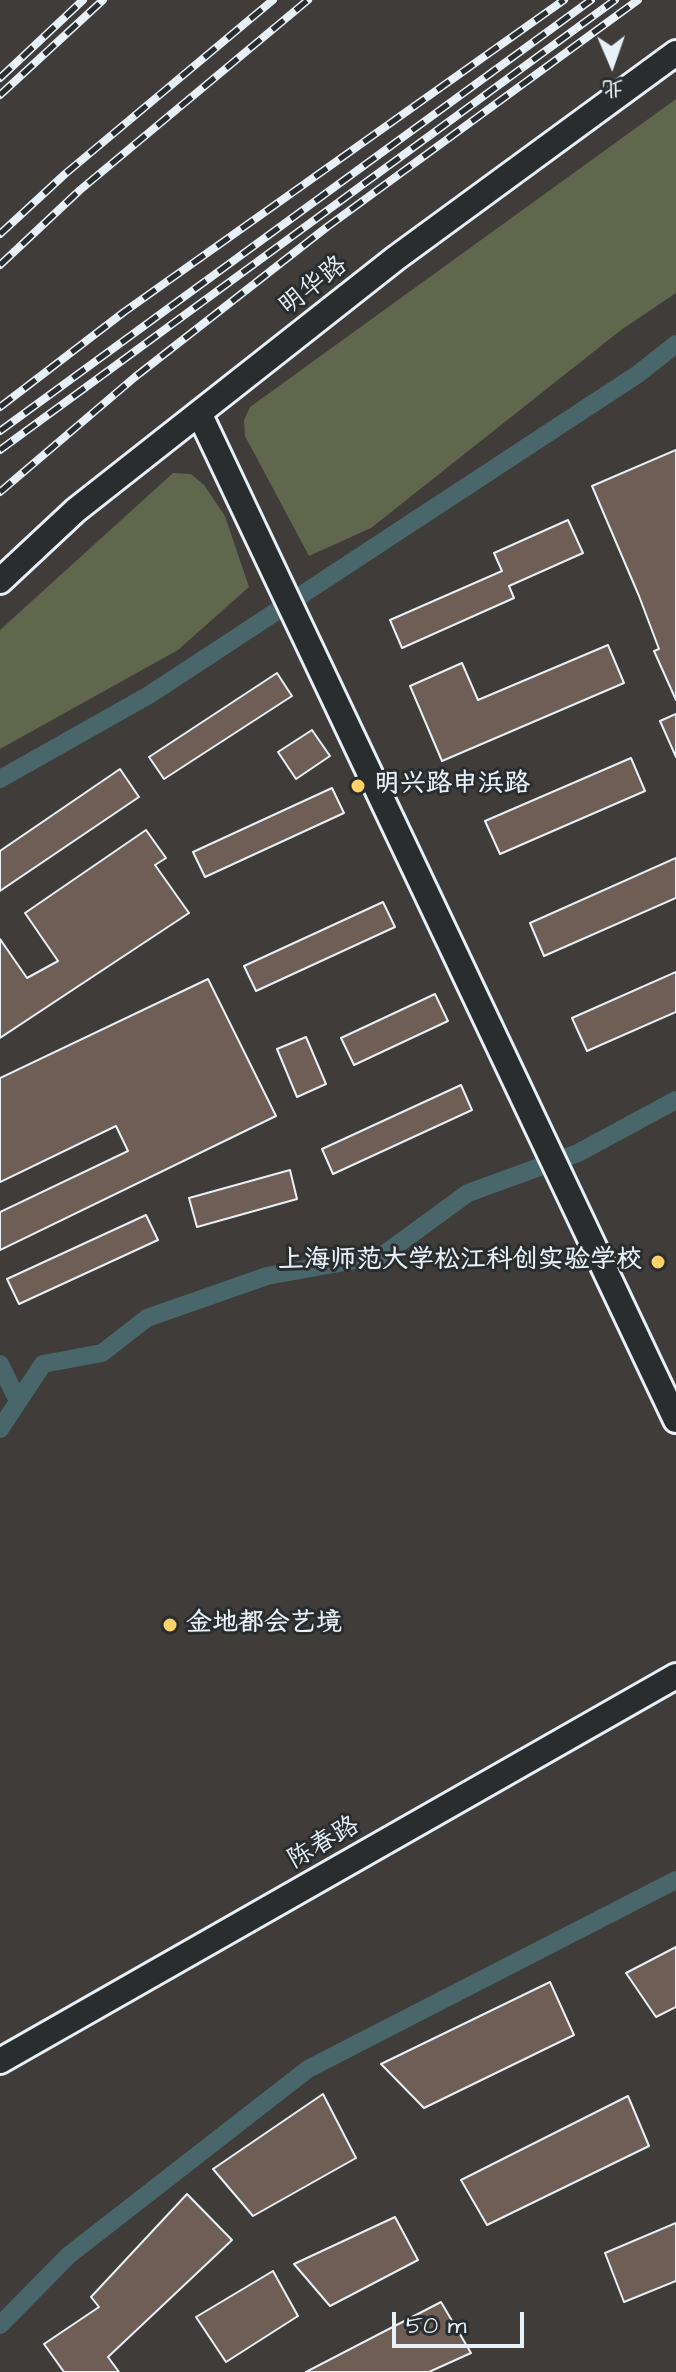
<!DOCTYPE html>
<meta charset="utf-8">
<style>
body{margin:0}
#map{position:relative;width:676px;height:2372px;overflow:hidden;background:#3f3c3a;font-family:"Architects Daughter","LXGW WenKai TC",sans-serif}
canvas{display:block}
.north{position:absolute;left:572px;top:24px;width:80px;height:80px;-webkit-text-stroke:6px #2a2d2e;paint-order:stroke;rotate:178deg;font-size:22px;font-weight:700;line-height:32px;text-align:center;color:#e8f1f8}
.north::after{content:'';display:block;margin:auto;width:28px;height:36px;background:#e8f1f8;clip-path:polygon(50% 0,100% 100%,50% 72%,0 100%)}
.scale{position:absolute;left:392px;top:2312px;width:132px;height:36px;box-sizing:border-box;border:4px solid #e8f1f8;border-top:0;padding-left:10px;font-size:24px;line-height:28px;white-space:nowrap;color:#e8f1f8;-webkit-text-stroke:6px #2a2d2e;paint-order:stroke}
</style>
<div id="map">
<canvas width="676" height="2372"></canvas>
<div class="north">北</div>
<div class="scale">50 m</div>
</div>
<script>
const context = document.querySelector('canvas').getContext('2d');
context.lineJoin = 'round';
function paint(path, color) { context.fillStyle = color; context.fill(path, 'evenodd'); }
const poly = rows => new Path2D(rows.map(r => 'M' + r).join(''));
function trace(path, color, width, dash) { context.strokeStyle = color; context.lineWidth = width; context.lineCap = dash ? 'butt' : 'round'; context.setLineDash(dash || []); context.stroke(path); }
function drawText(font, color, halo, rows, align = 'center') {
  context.font = font + ' "Architects Daughter","LXGW WenKai TC",sans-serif'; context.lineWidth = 6; context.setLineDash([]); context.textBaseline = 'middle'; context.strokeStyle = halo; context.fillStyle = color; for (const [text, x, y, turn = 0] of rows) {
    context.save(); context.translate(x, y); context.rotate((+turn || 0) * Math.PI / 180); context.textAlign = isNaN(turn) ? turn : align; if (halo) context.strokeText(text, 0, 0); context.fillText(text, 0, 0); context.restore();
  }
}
paint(poly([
 [676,99,676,293,621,330,371,528,309,556,245,436,244,420,250,407],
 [173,473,191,474,204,485,225,516,249,587,178,650,0,749,0,630]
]), '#60674d');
trace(poly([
 [0,779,149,695,638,374,676,344],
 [0,1364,18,1401],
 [0,1429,43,1364,102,1353,147,1318,267,1276,383,1255,468,1193,578,1153,676,1100],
 [0,2325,69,2255,308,2069,676,1880]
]), '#49676b', 18);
const building = poly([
 [676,450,676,700,654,651,659,649,639,596,592,486,676,450],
 [568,520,583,553,509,586,514,598,402,648,390,620,502,571,494,553,568,520],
 [608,645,624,683,442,761,410,686,462,663,478,700,608,645],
 [277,673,292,696,164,779,149,757,277,673],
 [676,714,676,757,660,721,676,714],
 [312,730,330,756,296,779,278,752,312,730],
 [631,758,645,791,500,854,485,821,631,758],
 [120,769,139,797,0,891,0,851,120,769],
 [332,788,344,813,205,877,193,852,332,788],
 [146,830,166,858,155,865,189,913,0,1038,0,939,27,978,58,961,25,913,146,830],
 [676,858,676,898,544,956,530,923,676,858],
 [383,902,395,927,256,991,244,966,383,902],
 [676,972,676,1012,587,1051,572,1018,676,972],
 [208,979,276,1116,0,1250,0,1212,128,1151,116,1126,0,1182,0,1078,208,979],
 [435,994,448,1021,354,1065,341,1038,435,994],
 [306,1037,326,1084,297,1097,277,1049,306,1037],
 [461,1085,472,1110,333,1174,322,1149,461,1085],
 [290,1170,297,1199,197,1227,189,1198,290,1170],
 [146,1215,158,1240,19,1304,7,1279,146,1215],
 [676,1947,676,2007,656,2017,626,1973,676,1947],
 [550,1982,574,2035,424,2108,381,2064,550,1982],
 [323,2094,356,2158,253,2216,213,2169,323,2094],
 [628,2096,649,2146,487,2225,461,2180,628,2096],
 [187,2194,232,2240,108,2357,119,2372,64,2372,44,2344,99,2307,91,2297,187,2194],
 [395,2217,418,2260,330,2306,294,2264,395,2217],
 [676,2223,676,2281,624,2302,605,2253,676,2223],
 [273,2271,298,2316,226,2362,196,2317,273,2271],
 [441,2302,471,2353,429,2372,306,2372,441,2302]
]);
paint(building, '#6f5e56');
trace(building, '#e8f1f8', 2);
const minor = poly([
 [199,413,676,1420],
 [0,581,76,510,396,258,676,53],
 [0,2061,676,1676]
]);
trace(minor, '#e8f1f8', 30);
trace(minor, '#2a2d2e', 24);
const rail = poly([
 [0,78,83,0],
 [0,95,103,0],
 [0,234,65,174,273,0],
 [0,265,80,190,308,0],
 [0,407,124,312,564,0],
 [0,431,591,0],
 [0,450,615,0],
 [0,492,135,377,327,227,638,0]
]);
trace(rail, '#e8f1f8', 8);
trace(rail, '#2a2d2e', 5, [15]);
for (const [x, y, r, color] of [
 [358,786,8,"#ffd166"],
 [658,1262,8,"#ffd166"],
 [170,1625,8,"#ffd166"]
]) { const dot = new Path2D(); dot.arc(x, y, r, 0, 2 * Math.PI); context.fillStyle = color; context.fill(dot); trace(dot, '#2a2d2e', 3); }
drawText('26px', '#e8f1f8', '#2a2d2e', [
 ["明华路",314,287,-38],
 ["陈春路",324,1844,-30]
]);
drawText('bold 26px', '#e8f1f8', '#2a2d2e', [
 ["明兴路申浜路",374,786],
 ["上海师范大学松江科创实验学校",642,1262,"right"],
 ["金地都会艺境",186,1625]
], 'left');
</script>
